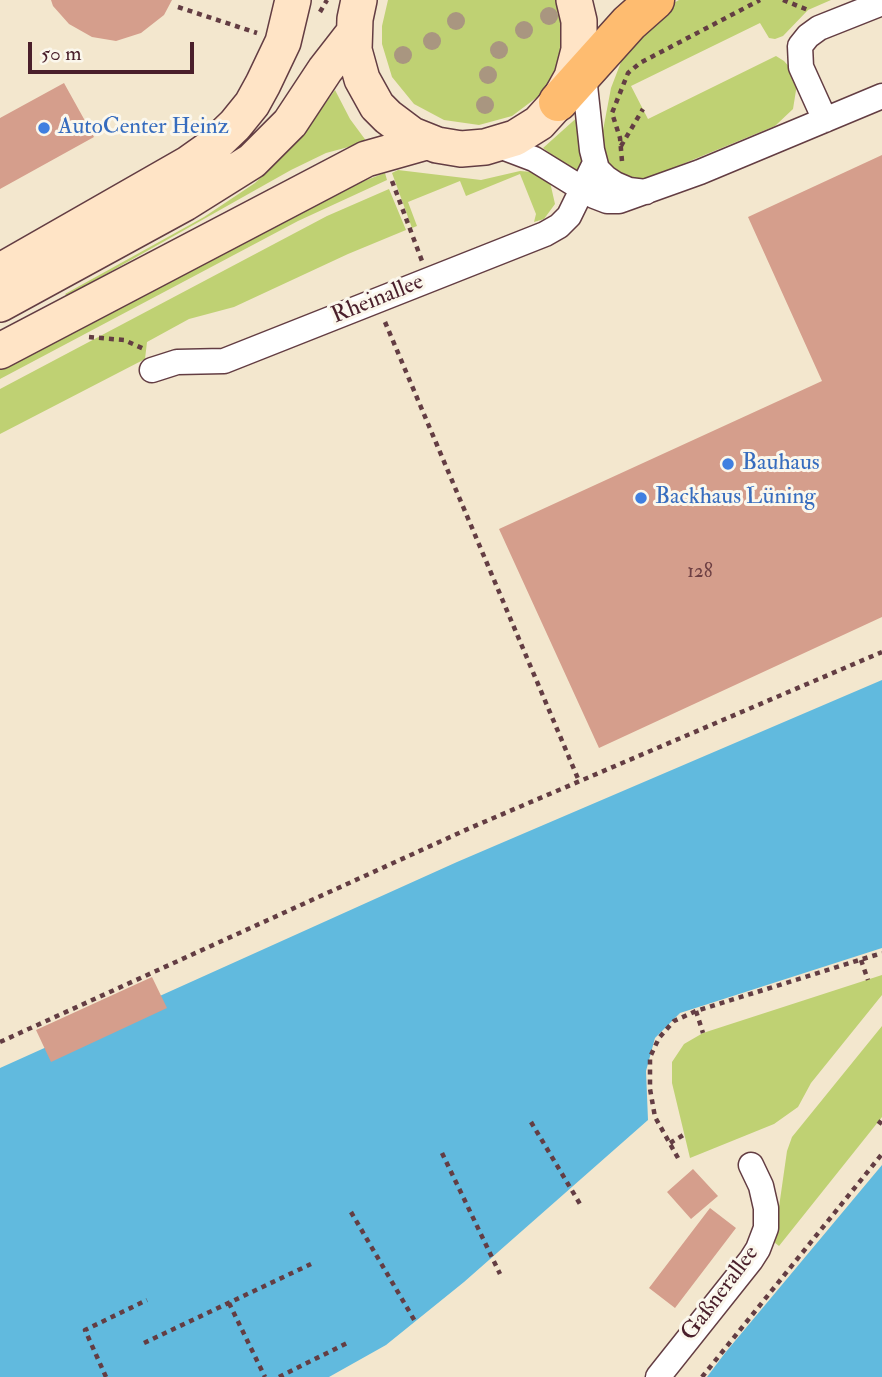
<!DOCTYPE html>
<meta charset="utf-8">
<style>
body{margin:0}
#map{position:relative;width:882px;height:1377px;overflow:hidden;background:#f3e7ce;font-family:"IM FELL Double Pica",serif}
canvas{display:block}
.scale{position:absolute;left:28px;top:42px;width:166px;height:32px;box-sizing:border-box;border:4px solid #4a1f2b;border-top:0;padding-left:9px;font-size:21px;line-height:24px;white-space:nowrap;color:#4a1f2b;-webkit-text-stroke:5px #fbf7ec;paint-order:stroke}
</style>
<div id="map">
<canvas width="882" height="1377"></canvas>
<div class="scale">50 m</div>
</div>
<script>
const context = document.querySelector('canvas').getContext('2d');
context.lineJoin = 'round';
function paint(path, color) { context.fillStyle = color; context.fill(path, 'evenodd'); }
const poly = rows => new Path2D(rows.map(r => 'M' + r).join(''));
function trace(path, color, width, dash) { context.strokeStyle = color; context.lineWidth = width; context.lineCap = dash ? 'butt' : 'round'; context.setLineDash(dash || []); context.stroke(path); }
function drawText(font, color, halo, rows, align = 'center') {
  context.font = font + ' "IM FELL Double Pica",serif'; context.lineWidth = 6; context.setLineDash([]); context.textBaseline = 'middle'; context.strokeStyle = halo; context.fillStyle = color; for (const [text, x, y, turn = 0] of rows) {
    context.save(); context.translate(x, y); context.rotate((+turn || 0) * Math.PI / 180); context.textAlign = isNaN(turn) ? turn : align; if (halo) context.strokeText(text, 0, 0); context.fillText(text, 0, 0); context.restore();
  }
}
paint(poly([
 [388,0,558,0,565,31,559,66,540,95,512,116,479,125,444,120,414,104,392,77,382,44,382,26],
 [679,0,831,0,808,10,783,36,775,39,769,38,760,23,631,86,648,119,776,56,784,61,793,71,797,84,793,109,775,126,646,179,633,181,607,165,601,141,611,88,621,62,642,31,663,9],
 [335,90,350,119,367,142,326,153,291,170,67,296,65,294,204,217,255,183,299,140],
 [581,114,582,166,579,175,543,148],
 [398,170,481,180,520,171,532,172,550,182,555,204,544,219,534,222,536,214,520,174,466,196,460,181,408,202,417,226,412,228,392,173],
 [385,173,387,180,298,221,0,379,0,370,335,192],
 [389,189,406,230,348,254,234,307,189,319,147,342,145,359,0,434,0,389,327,216],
 [882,975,882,995,811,1083,798,1107,774,1124,690,1158,672,1083,672,1062,684,1044,703,1033],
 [882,1026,882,1117,779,1246,774,1242,787,1151,792,1137]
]), '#bfd173');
paint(poly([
 [882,680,882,948,680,1013,655,1038,646,1071,648,1120,464,1282,386,1345,329,1377,0,1377,0,1068,457,862],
 [882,1165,882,1377,707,1377,725,1353]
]), '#61bade');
paint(poly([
 [51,0,172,0,164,15,141,33,116,41,92,37,69,24,53,6],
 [64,83,94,137,0,189,0,118],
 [882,155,882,617,599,748,499,529,822,381,748,217],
 [152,977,167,1008,51,1062,36,1030],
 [693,1169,718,1196,691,1219,667,1192],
 [710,1208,736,1228,675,1308,649,1288]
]), '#d59e8c');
const street = poly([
 [583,67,592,150,597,169,606,178,615,184,629,190,646,192],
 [825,120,801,67,800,46,808,36,819,28,882,3],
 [497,145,534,159,594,196,607,201,619,201,700,172,882,96],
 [152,370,177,362,224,361,545,234,559,226,569,216,595,163],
 [658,1377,751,1260,758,1249,766,1228,766,1208,761,1186,751,1165]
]);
const secondary = poly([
 [359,0,355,19,354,50,362,79,377,106,388,117,412,135,437,145,461,149,485,147,515,138,539,123,558,102,572,77,579,50,579,21,574,0],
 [4,269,188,164,212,147,235,125,252,104,263,84,283,42,293,0],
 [0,304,185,203,252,161,290,123,325,70,353,34],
 [0,351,366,159,426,142]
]);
const highway = poly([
 [558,102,629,23,655,0]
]);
trace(street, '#633d43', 27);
trace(secondary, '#633d43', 38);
trace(highway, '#633d43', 41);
trace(poly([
 [783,0,808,10],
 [178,7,257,33],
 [320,12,327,0],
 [621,146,643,109],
 [622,161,620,138,612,113,628,73,640,63,760,0],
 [392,181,422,261],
 [385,322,579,781],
 [89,337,124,340,144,349],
 [861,960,868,980],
 [696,1011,703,1033],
 [0,1042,470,828,882,652],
 [878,1121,882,1124],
 [531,1122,580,1204],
 [670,1143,685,1134],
 [442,1153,500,1274],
 [678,1158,655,1117,650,1089,650,1057,659,1038,674,1021,696,1011,882,953],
 [351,1212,416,1323],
 [229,1303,265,1377],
 [144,1343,311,1264],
 [106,1377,85,1330,147,1300],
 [279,1377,347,1343],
 [702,1377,882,1154]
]), '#633d43', 4.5, [5, 5]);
trace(street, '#fff', 24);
trace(secondary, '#ffe4c6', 35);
trace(highway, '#febc70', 38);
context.fillStyle = '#a99680';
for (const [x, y] of [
 [549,16],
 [456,21],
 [524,30],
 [432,41],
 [499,50],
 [403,55],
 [488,75],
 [485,105]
]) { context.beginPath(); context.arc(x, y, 9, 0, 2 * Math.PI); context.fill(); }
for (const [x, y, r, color] of [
 [44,128,7,"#3f7fe0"],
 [728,464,7,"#3f7fe0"],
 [641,498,7,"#3f7fe0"]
]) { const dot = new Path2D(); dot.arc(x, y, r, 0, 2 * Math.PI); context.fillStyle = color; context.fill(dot); trace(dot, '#fbf7ec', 2.5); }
drawText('19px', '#6d3f43', null, [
 ["128",700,573]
]);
drawText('23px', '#366cbe', '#fbf7ec', [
 ["AutoCenter Heinz",58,128],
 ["Bauhaus",742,464],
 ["Backhaus Lüning",655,498]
], 'left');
drawText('23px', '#4a1f2b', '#fbf7ec', [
 ["Rheinallee",378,300,-22],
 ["Gaßnerallee",721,1294,-53]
]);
</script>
